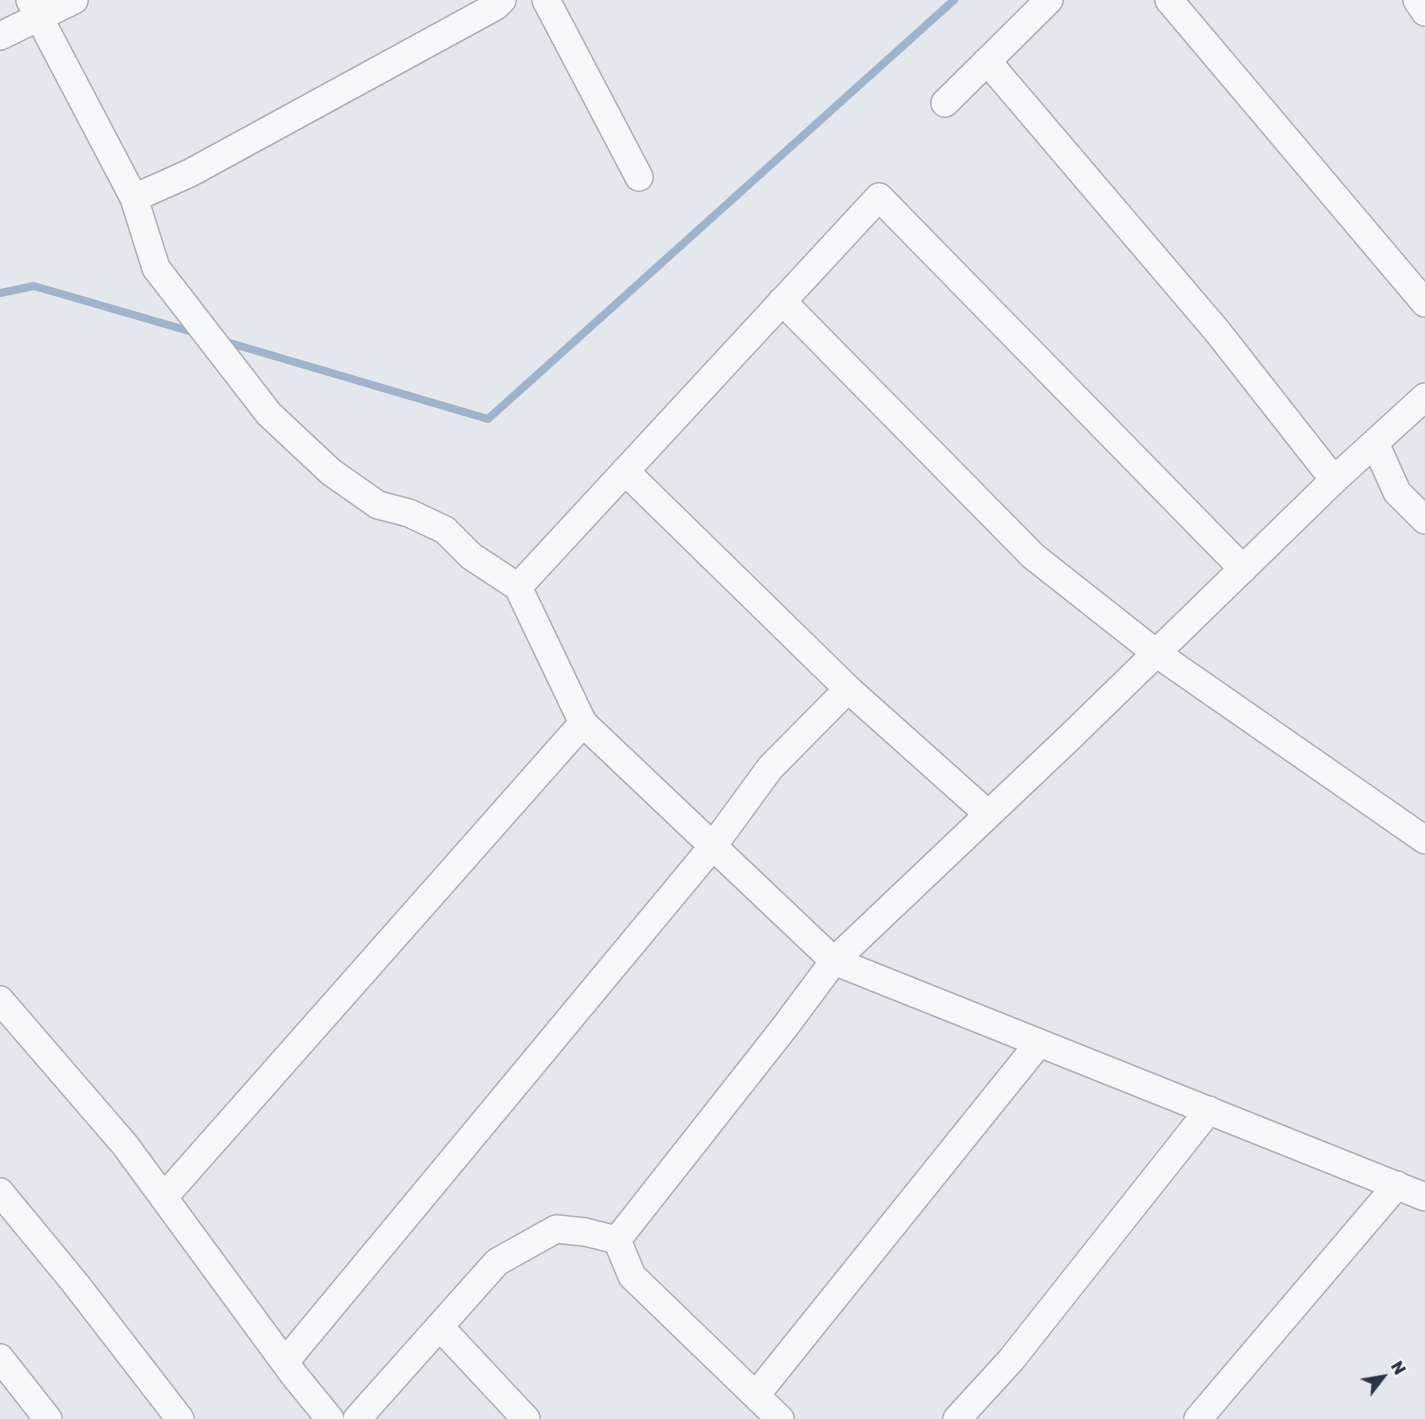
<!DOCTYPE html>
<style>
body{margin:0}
#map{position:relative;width:1425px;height:1419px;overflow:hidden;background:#e4e7ec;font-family:"Golos Text",sans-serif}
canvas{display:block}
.north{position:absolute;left:1353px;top:1347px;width:60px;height:60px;-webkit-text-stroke:4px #f4f6f9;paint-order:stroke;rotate:59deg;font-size:16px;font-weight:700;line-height:24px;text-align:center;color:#2b3445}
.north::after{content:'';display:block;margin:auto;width:21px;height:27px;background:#2b3445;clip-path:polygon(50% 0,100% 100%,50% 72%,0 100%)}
</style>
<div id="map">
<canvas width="1425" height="1419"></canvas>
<div class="north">N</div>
</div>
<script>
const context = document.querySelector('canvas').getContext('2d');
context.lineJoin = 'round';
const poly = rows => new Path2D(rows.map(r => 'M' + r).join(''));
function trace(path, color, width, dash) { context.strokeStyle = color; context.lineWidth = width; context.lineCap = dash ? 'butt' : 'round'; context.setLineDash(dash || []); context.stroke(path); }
trace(poly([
 [0,293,34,286,196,333],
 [223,341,488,419,954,0]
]), '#9fb4cc', 8);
const street = poly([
 [30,0,134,198],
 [502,0,496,6,190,173,134,198,156,268,269,414,331,472,378,505,409,513,445,530,471,556,518,587],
 [546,0,639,177],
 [1169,0,1425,303],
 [1417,0,1425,12],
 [0,36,74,0],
 [987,61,1217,331,1334,480],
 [945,103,1049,0],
 [782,301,1033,556,1156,653,1425,840],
 [1375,443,1397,492,1425,520],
 [625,471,848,689,988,814],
 [583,723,518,587,879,197,1243,569],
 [0,1000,125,1145,294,1375,330,1419],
 [0,1192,75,1283,180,1419],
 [164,1197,583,723,834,961,1425,1197],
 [617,1240,632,1276,780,1419],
 [440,1327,526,1419],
 [0,1358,48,1419],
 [285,1362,713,846,770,768,848,689],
 [756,1395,1039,1043],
 [357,1419,497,1262,556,1229,585,1232,617,1240,784,1028,834,961,1070,737,1334,480,1425,397],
 [957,1419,1011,1360,1209,1110],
 [1198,1419,1397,1185]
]);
trace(street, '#a9aeb7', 30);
trace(street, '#f7f8fa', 27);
</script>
